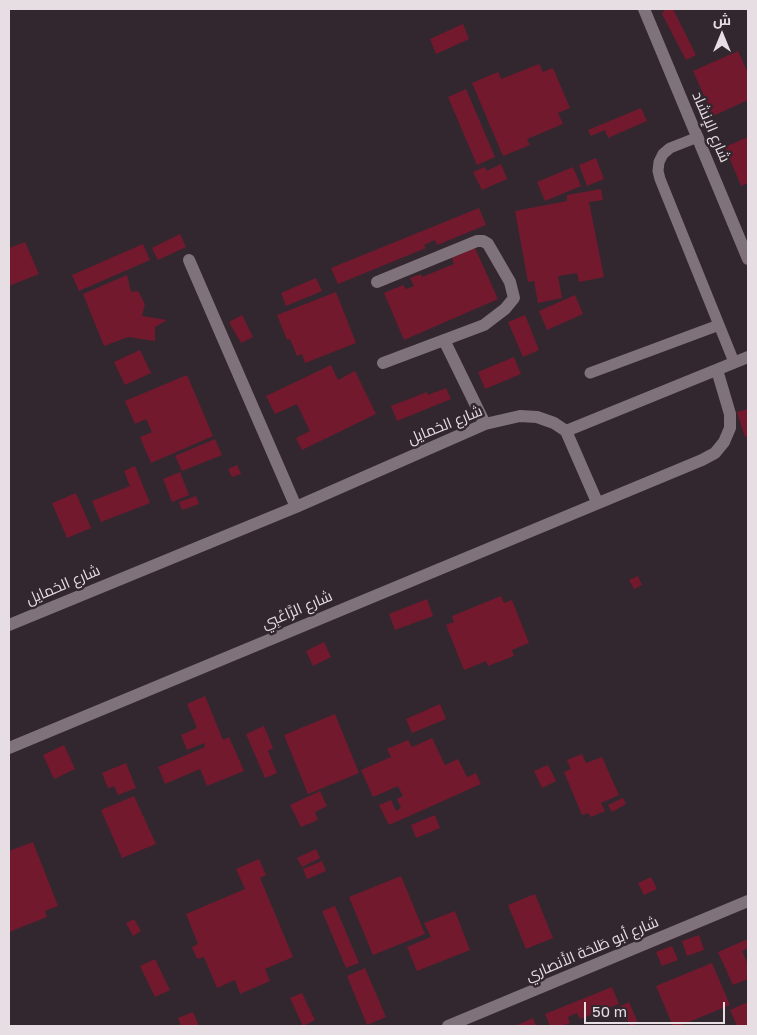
<!DOCTYPE html>
<meta charset="utf-8">
<style>
body{margin:0}
#map{position:relative;width:757px;height:1035px;overflow:hidden;background:#33272f;font-family:"Golos Text",Cairo,sans-serif}
canvas{display:block}
.frame{position:absolute;inset:0;border:10px solid #e6dee3;pointer-events:none}
.north{position:absolute;left:697px;top:10px;width:50px;height:50px;-webkit-text-stroke:4px #33272f;paint-order:stroke;rotate:0deg;font-size:14px;font-weight:700;line-height:20px;text-align:center;color:#e6dee3}
.north::after{content:'';display:block;margin:auto;width:18px;height:22px;background:#e6dee3;clip-path:polygon(50% 0,100% 100%,50% 72%,0 100%)}
.scale{position:absolute;left:584px;top:1002px;width:141px;height:22px;box-sizing:border-box;border:2px solid #e6dee3;border-top:0;padding-left:6px;font-size:15px;line-height:18px;white-space:nowrap;color:#e6dee3;-webkit-text-stroke:4px #33272f;paint-order:stroke}
</style>
<div id="map">
<canvas width="757" height="1035"></canvas>
<div class="frame"></div>
<div class="north">ش</div>
<div class="scale">50 m</div>
</div>
<script>
const context = document.querySelector('canvas').getContext('2d');
context.lineJoin = 'round';
function paint(path, color) { context.fillStyle = color; context.fill(path, 'evenodd'); }
const poly = rows => new Path2D(rows.map(r => 'M' + r).join(''));
function trace(path, color, width, dash) { context.strokeStyle = color; context.lineWidth = width; context.lineCap = dash ? 'butt' : 'round'; context.setLineDash(dash || []); context.stroke(path); }
function drawText(font, color, halo, rows, align = 'center') {
  context.font = font + ' "Golos Text",Cairo,sans-serif'; context.lineWidth = 5; context.setLineDash([]); context.textBaseline = 'middle'; context.strokeStyle = halo; context.fillStyle = color; for (const [text, x, y, turn = 0] of rows) {
    context.save(); context.translate(x, y); context.rotate((+turn || 0) * Math.PI / 180); context.textAlign = isNaN(turn) ? turn : align; if (halo) context.strokeText(text, 0, 0); context.fillText(text, 0, 0); context.restore();
  }
}
paint(poly([
 [665,9,673,9,696,55,686,60,662,14],
 [463,24,469,39,436,54,430,39],
 [738,51,748,73,748,100,713,116,693,71],
 [539,64,543,72,553,68,570,108,558,113,563,124,527,139,530,145,503,156,472,83,498,72,501,79],
 [466,89,495,157,477,165,448,97],
 [641,108,647,121,608,138,605,130,591,136,588,130],
 [748,137,748,183,741,186,725,147],
 [596,158,604,179,587,186,579,165],
 [501,164,507,179,482,190,473,172,485,167,487,171],
 [573,167,581,186,545,201,537,182],
 [601,189,603,200,589,202,604,277,579,282,577,273,558,276,562,298,538,303,534,281,528,282,515,211,567,201,567,195],
 [479,208,486,225,437,245,435,240,424,245,426,248,338,284,331,268],
 [180,234,186,247,158,260,152,248],
 [25,242,39,274,9,286,9,248],
 [143,244,150,260,79,291,72,275],
 [475,248,498,299,404,340,384,293,403,285,406,289,414,286,410,278,421,274,422,277,454,264,452,258],
 [127,275,131,292,138,291,145,304,142,316,167,320,155,327,155,341,128,337,104,346,83,294],
 [316,278,322,291,286,306,281,293],
 [336,292,356,343,305,363,302,354,297,356,290,339,287,340,277,315],
 [575,295,583,314,547,330,539,311],
 [242,315,253,337,241,343,229,322],
 [525,315,539,350,523,357,508,322],
 [140,350,151,373,125,385,114,362],
 [514,357,521,374,485,389,478,372],
 [331,365,338,380,355,371,376,414,302,450,296,438,310,431,297,404,275,414,266,396],
 [187,375,213,436,151,463,140,437,152,432,146,419,135,424,125,401],
 [446,388,451,399,397,421,391,406,427,392,428,395],
 [748,409,748,436,745,437,737,412],
 [215,439,222,455,182,471,175,456],
 [237,465,241,474,232,477,228,469],
 [135,466,150,503,101,522,92,501,130,486,124,471],
 [180,472,189,495,172,502,163,479],
 [76,493,91,528,67,538,52,503],
 [196,496,199,504,182,510,179,502],
 [638,576,642,585,634,589,629,580],
 [501,596,504,603,512,600,529,643,512,650,514,656,488,666,486,661,464,670,446,625,454,622,452,616],
 [427,599,433,616,395,630,389,614],
 [324,642,331,657,313,666,306,651],
 [205,696,223,740,229,737,244,771,207,786,200,769,165,784,158,767,205,747,204,743,187,750,181,735,197,728,187,704],
 [440,704,446,719,412,733,406,719],
 [335,714,359,773,308,794,284,735],
 [264,726,273,748,268,751,277,773,265,778,246,734],
 [432,738,445,765,458,759,467,777,476,773,481,784,389,825,379,805,391,800,396,811,401,808,397,799,403,796,398,786,373,797,361,770,391,757,387,749,408,740,412,747],
 [64,745,75,769,54,779,43,755],
 [582,754,586,763,602,757,619,795,601,803,605,811,591,817,588,813,582,815,564,772,571,769,567,760],
 [126,763,136,788,118,795,114,786,108,788,102,773],
 [548,765,556,781,542,788,534,771],
 [320,791,327,806,315,812,318,820,301,827,290,805],
 [134,796,156,844,122,858,101,810],
 [623,798,626,804,612,812,608,805],
 [435,815,440,828,416,838,411,825],
 [33,842,58,906,45,911,47,917,9,932,9,851],
 [316,849,320,858,302,867,297,858],
 [259,859,266,875,260,878,293,957,265,969,270,981,240,994,235,980,217,988,204,957,197,959,192,947,198,944,186,914,245,889,236,869],
 [322,861,326,871,307,879,303,869],
 [401,876,425,934,373,955,349,897],
 [651,877,657,889,644,895,638,883],
 [535,894,553,938,526,949,508,905],
 [335,906,359,963,346,968,322,911],
 [455,911,470,950,417,971,407,947,431,937,424,923],
 [134,919,141,931,133,936,126,923],
 [699,935,704,950,687,956,682,941],
 [748,939,748,948,742,951,748,965,748,979,733,985,718,952],
 [672,946,678,960,662,966,656,952],
 [155,959,170,990,155,997,140,966],
 [712,963,730,1005,679,1026,673,1026,656,986],
 [365,968,386,1017,367,1025,347,976],
 [612,987,619,1004,580,1019,577,1013,568,1017,570,1023,561,1026,550,1026,545,1014],
 [302,993,315,1020,303,1026,290,998],
 [629,1002,638,1023,630,1026,621,1006],
 [748,1002,748,1026,737,1026,730,1010],
 [193,1012,199,1026,181,1026,178,1018],
 [533,1018,536,1026,514,1026,520,1024]
]), '#72192e');
trace(poly([
 [698,137,670,148,663,154,659,162,658,171,660,179,734,362],
 [590,373,719,325]
]), '#80727b', 11);
trace(poly([
 [644,9,748,259],
 [189,260,296,507],
 [377,282,477,241,483,241,488,244,510,282,514,298,505,309,484,325,383,363],
 [444,340,485,424],
 [566,431,748,357],
 [566,431,597,502],
 [9,625,296,507,485,424,520,416,537,417,554,423,566,431],
 [9,748,702,460,715,453,724,442,730,428,730,414,717,370],
 [448,1026,748,901]
]), '#80727b', 12);
drawText('15px', '#e6dee3', '#33272f', [
 ["شارع الإنشاد",711,127,67],
 ["شارع الخمايل",445,425,-22],
 ["شارع الخمايل",63,585,-23],
 ["شارع الرَّاعْبِي",297,610,-23],
 ["شارع أبو طَلحَة الأَنصاري",592,949,-23]
]);
</script>
